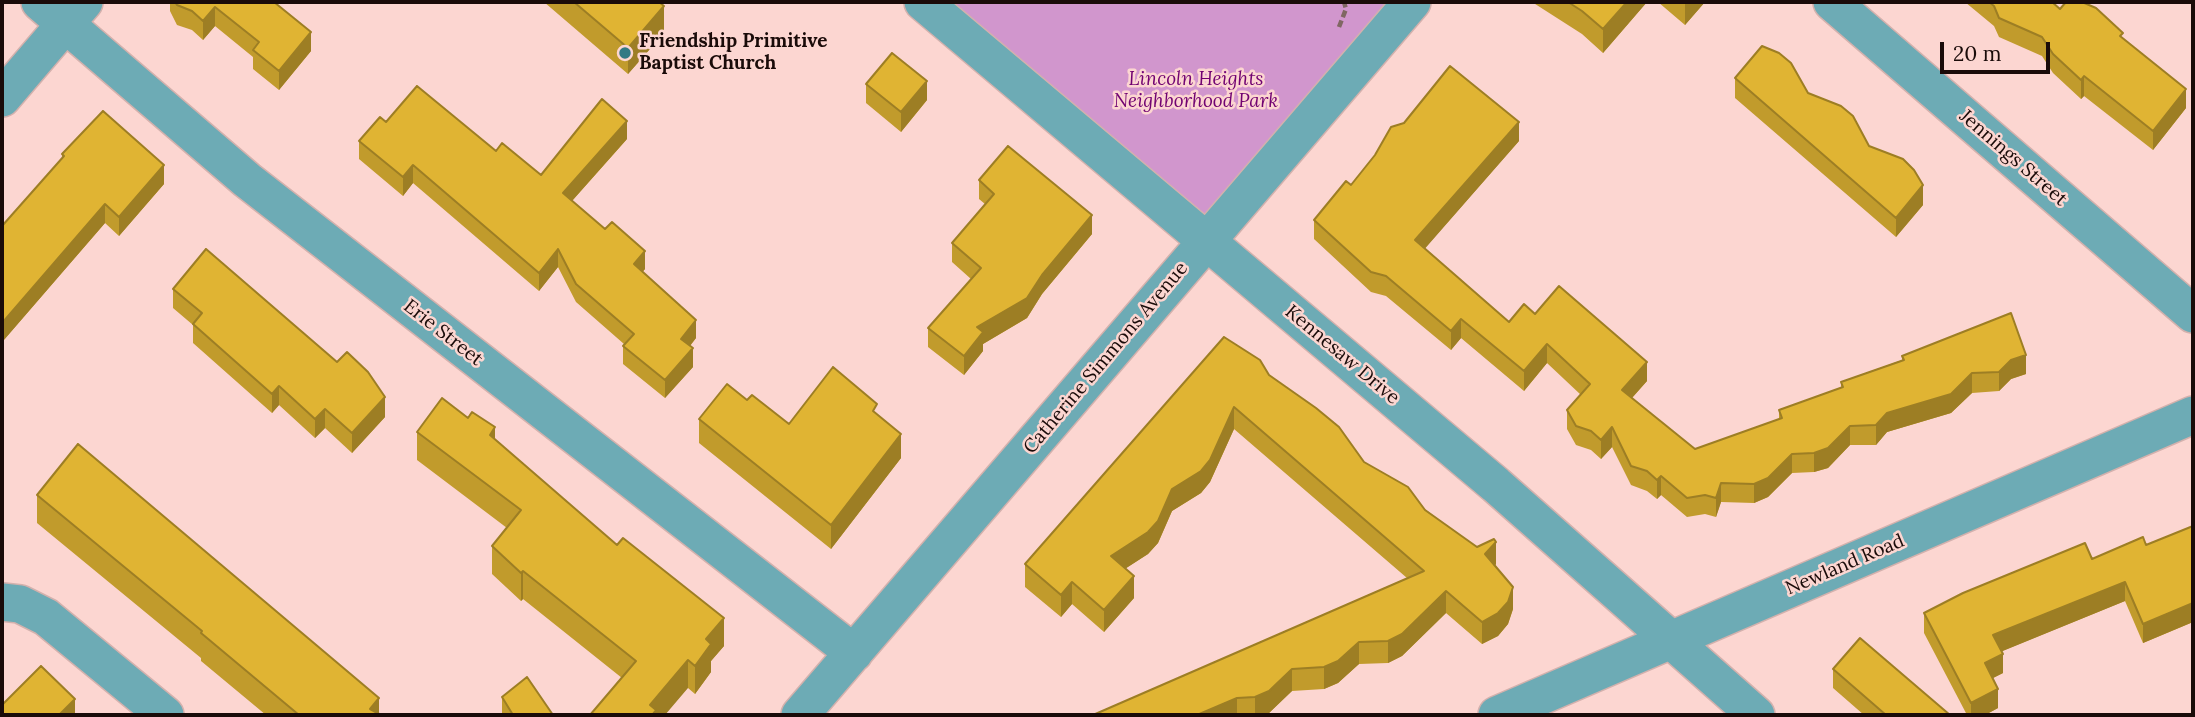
<!DOCTYPE html>
<style>
body{margin:0}
#map{position:relative;width:2195px;height:717px;overflow:hidden;background:#fcd6d1;font-family:Lora,serif}
canvas{display:block}
.frame{position:absolute;inset:0;border:4px solid #1a0b09;pointer-events:none}
.scale{position:absolute;left:1940px;top:42px;width:110px;height:32px;box-sizing:border-box;border:4px solid #1a0b09;border-top:0;padding-left:9px;font-size:21px;line-height:24px;white-space:nowrap;color:#1a0b09;-webkit-text-stroke:5px #fcd6d1;paint-order:stroke}
</style>
<div id="map">
<canvas width="2195" height="717"></canvas>
<div class="frame"></div>
<div class="scale">20 m</div>
</div>
<script>
const context = document.querySelector('canvas').getContext('2d');
context.lineJoin = 'round';
function paint(path, color) { context.fillStyle = color; context.fill(path, 'evenodd'); }
const poly = rows => new Path2D(rows.map(r => 'M' + r).join(''));
function trace(path, color, width, dash) { context.strokeStyle = color; context.lineWidth = width; context.lineCap = dash ? 'butt' : 'round'; context.setLineDash(dash || []); context.stroke(path); }
function drawText(font, color, halo, rows, align = 'center') {
  context.font = font + ' Lora,serif'; context.lineWidth = 5; context.setLineDash([]); context.textBaseline = 'middle'; context.strokeStyle = halo; context.fillStyle = color; for (const [text, x, y, turn = 0] of rows) {
    context.save(); context.translate(x, y); context.rotate((+turn || 0) * Math.PI / 180); context.textAlign = isNaN(turn) ? turn : align; if (halo) context.strokeText(text, 0, 0); context.fillText(text, 0, 0); context.restore();
  }
}
paint(poly([
 [956,2,1388,2,1206,215,954,4]
]), '#d196cd');
const minor = poly([
 [40,2,247,180,854,653],
 [923,2,1496,485,1756,715],
 [1832,2,2193,314],
 [2,98,84,2],
 [2,602,20,604,46,617,165,715],
 [800,715,1412,2],
 [1497,715,2193,415]
]);
trace(minor, '#d3b1ad', 40);
trace(poly([
 [1339,27,1346,9,1344,2]
]), '#806763', 4.5, [7, 3.5]);
trace(minor, '#6dabb5', 37);
paint(poly([
 [170,2,274,2,311,51,279,90,253,69,253,57,215,26,203,40,192,30,177,25,170,11],
 [544,2,659,2,664,33,628,74],
 [1532,2,1647,2,1603,53,1582,34],
 [1658,2,1705,2,1685,25],
 [1965,2,2052,2,2060,9,2123,39,2186,108,2153,150,2084,96,2081,99,2053,73,2042,56,1999,37,1994,26],
 [1735,78,1808,93,1869,146,1923,205,1896,237,1735,98],
 [866,84,927,100,901,132,866,103],
 [386,122,496,151,541,175,627,139,572,201,645,269,642,272,696,338,690,346,693,367,665,398,623,364,623,346,624,344,576,302,558,267,539,291,413,183,403,196,359,159,359,141],
 [1519,141,1424,249,1509,322,1535,314,1647,381,1632,398,1695,449,1779,419,1779,410,1841,388,1841,382,1902,360,1902,356,2026,374,2011,379,1999,391,1972,393,1951,413,1887,432,1876,445,1850,445,1828,468,1814,472,1792,473,1768,497,1754,503,1721,502,1716,517,1705,514,1687,517,1661,495,1657,499,1647,491,1631,485,1612,447,1601,459,1591,450,1576,445,1567,429,1567,410,1581,395,1547,363,1524,391,1461,338,1451,350,1386,296,1371,292,1314,239,1314,220,1351,185],
 [62,154,164,184,119,236,105,223,3,341,2,340,2,226,62,158],
 [979,180,1092,234,1042,294,1027,318,983,344,983,351,964,375,928,347,928,328,971,279,952,262,952,243,985,204,979,199],
 [173,289,385,417,352,453,325,428,315,438,279,405,272,413,193,343,193,325,173,308],
 [1269,375,1364,462,1496,564,1495,566,1513,609,1508,624,1498,636,1482,644,1446,613,1402,656,1388,663,1359,664,1338,683,1324,689,1292,691,1269,713,1264,715,1093,715,1407,578,1234,429,1210,482,1201,493,1172,511,1158,543,1148,554,1126,568,1134,598,1104,632,1072,604,1061,617,1025,587,1025,564],
 [747,400,789,424,877,414,901,458,831,549,699,443,699,419],
 [417,432,495,439,724,646,711,661,711,672,695,694,688,688,622,678,523,599,521,601,492,574,492,546,507,528,417,460],
 [37,495,379,714,381,715,266,715,201,661,201,658,37,523],
 [2193,516,2193,622,2143,643,2125,601,2002,651,2003,673,1993,678,1998,708,1985,715,1967,715,1924,633,1924,613,2092,559,2146,545,2193,526],
 [1833,669,1950,715,1864,715,1833,688],
 [502,697,553,715,502,715]
]), '#c19b2c');
paint(poly([
 [1627,2,1647,2,1603,53,1603,29],
 [1685,2,1705,2,1685,25],
 [664,6,664,33,628,74,628,48],
 [215,7,215,26,203,40,203,21],
 [311,32,311,51,279,90,279,71],
 [2084,76,2084,96,2081,99,2081,80],
 [927,81,927,100,901,132,901,112],
 [2186,89,2186,108,2153,150,2153,131],
 [627,121,627,139,563,211,563,193],
 [1519,122,1519,141,1415,260,1415,240],
 [164,165,164,184,119,236,119,217],
 [413,165,413,183,403,196,403,177],
 [1923,185,1923,205,1896,237,1896,218],
 [105,204,105,223,3,341,3,322],
 [1092,215,1092,234,1042,294,1027,318,983,344,983,351,964,375,964,356,977,327,1042,275],
 [558,249,558,267,539,291,539,273],
 [645,251,645,269,634,282,634,264],
 [1461,319,1461,338,1451,350,1451,331],
 [696,320,696,338,681,357,681,339],
 [1547,344,1547,363,1524,391,1524,371],
 [693,348,693,367,665,398,665,380],
 [2026,355,2026,374,2011,379,1999,391,1999,372,2011,360],
 [1647,362,1647,381,1622,409,1622,390],
 [1972,373,1972,393,1951,413,1887,432,1876,445,1876,425,1887,413],
 [279,386,279,405,272,413,272,394],
 [385,397,385,417,352,453,352,433],
 [1234,407,1234,429,1210,482,1201,493,1172,511,1158,543,1148,554,1111,578,1111,556],
 [325,409,325,428,315,438,315,419],
 [1850,426,1850,445,1828,468,1814,472,1814,453],
 [495,427,495,455,490,435],
 [1612,427,1612,447,1601,459,1601,440],
 [901,434,901,458,831,549,831,525],
 [1792,454,1792,473,1768,497,1754,503,1754,484],
 [1661,476,1661,495,1657,499,1657,480],
 [1721,483,1721,502,1716,517,1716,498],
 [1496,542,1496,564,1485,576,1485,554],
 [523,571,523,599,521,601,521,573],
 [1134,576,1134,598,1104,632,1104,610],
 [1072,582,1072,604,1061,617,1061,595],
 [2125,582,2125,601,1993,655,1993,635],
 [1513,587,1513,609,1508,624,1498,636,1482,644,1482,622],
 [1446,591,1446,613,1402,656,1388,663,1388,641],
 [2193,603,2193,622,2143,643,2143,624],
 [724,618,724,646,711,661,711,672,695,694,695,666,706,639],
 [1359,642,1359,664,1338,683,1324,689,1324,667],
 [2003,654,2003,673,1985,682,1985,663],
 [688,660,688,688,665,715,650,715,650,705],
 [1292,669,1292,691,1269,713,1264,715,1255,715,1255,697],
 [1998,689,1998,708,1985,715,1971,715,1971,703],
 [379,698,379,715,370,709],
 [1237,698,1237,715,1197,715],
 [75,699,75,715,59,715]
]), '#9d7e24');
const building = poly([
 [175,2,274,2,311,32,279,71,253,50,259,42,215,7,203,21,192,11,177,5,175,2],
 [574,2,659,2,664,6,628,48,574,2],
 [1568,2,1627,2,1603,29,1582,11,1568,2],
 [1989,2,2052,2,2060,9,2066,2,2082,2,2096,8,2123,33,2120,36,2186,89,2153,131,2084,76,2081,80,2053,54,2042,37,1999,18,1994,6,1989,2],
 [1762,46,1779,53,1791,63,1808,93,1841,106,1853,116,1869,146,1903,159,1914,170,1923,185,1896,218,1735,78,1762,46],
 [892,53,927,81,901,112,866,84,892,53],
 [1450,66,1519,122,1415,240,1509,322,1524,304,1535,314,1559,286,1647,362,1622,390,1695,449,1782,418,1779,410,1843,387,1841,382,1904,360,1902,356,2011,313,2026,355,2011,360,1999,372,1972,373,1951,394,1887,413,1876,425,1850,426,1828,448,1814,453,1792,454,1768,478,1754,484,1721,483,1716,498,1705,495,1687,498,1661,476,1657,480,1647,471,1631,466,1612,427,1601,440,1591,431,1576,426,1567,410,1590,384,1547,344,1524,371,1461,319,1451,331,1386,276,1371,272,1314,220,1346,181,1351,185,1375,155,1391,127,1404,123,1450,66],
 [417,86,496,151,502,143,541,175,602,99,627,121,563,193,605,229,612,222,645,251,634,264,696,320,681,339,693,348,665,380,623,346,634,334,576,284,558,249,539,273,413,165,403,177,359,141,380,117,386,122,417,86],
 [103,111,164,165,119,217,105,204,3,322,2,321,2,226,64,156,62,154,103,111],
 [1008,146,1092,215,1042,275,1027,298,977,327,983,332,964,356,928,328,981,268,952,243,994,194,979,180,1008,146],
 [206,249,337,362,347,352,368,372,385,397,352,433,325,409,315,419,279,386,272,394,193,324,202,313,173,289,206,249],
 [1224,337,1260,360,1269,375,1316,408,1339,427,1364,462,1408,487,1425,510,1477,547,1494,539,1496,542,1485,554,1513,587,1508,602,1498,613,1482,622,1446,591,1402,634,1388,641,1359,642,1338,661,1324,667,1292,669,1269,691,1255,697,1237,698,1197,715,1093,715,1424,571,1234,407,1210,460,1201,471,1172,489,1158,521,1148,532,1111,556,1134,576,1104,610,1072,582,1061,595,1025,564,1224,337],
 [833,367,877,404,873,411,901,434,831,525,699,419,727,384,747,400,752,395,789,424,833,367],
 [442,398,468,418,472,412,495,427,490,435,617,545,623,538,724,618,706,639,711,644,695,666,688,660,650,705,656,710,652,715,590,715,636,661,523,571,521,573,492,546,521,510,417,432,442,398],
 [78,444,379,698,370,709,381,715,299,715,201,633,202,631,37,495,78,444],
 [2193,526,2193,603,2143,624,2125,582,1993,635,2003,654,1985,663,1998,689,1971,703,1924,613,1963,593,2085,543,2092,559,2143,537,2146,545,2193,526],
 [1860,638,1950,715,1886,715,1833,669,1860,638],
 [41,666,75,699,59,715,2,715,2,705,41,666],
 [527,677,553,715,513,715,502,697,527,677]
]);
paint(building, '#e0b433');
trace(building, '#9d7e24', 2);
for (const [x, y, r, color] of [
 [625,53,7,"#337a84"]
]) { const dot = new Path2D(); dot.arc(x, y, r, 0, 2 * Math.PI); context.fillStyle = color; context.fill(dot); trace(dot, '#fcd6d1', 2.5); }
drawText('bold 19px', '#1a0b09', '#fcd6d1', [
 ["Friendship Primitive",639,42],
 ["Baptist Church",639,64]
], 'left');
drawText('italic 19px', '#710271', '#fcd6d1', [
 ["Lincoln Heights",1196,80],
 ["Neighborhood Park",1196,102]
]);
drawText('19px', '#1a0b09', '#fcd6d1', [
 ["Jennings Street",2013,158,41],
 ["Erie Street",443,333,38],
 ["Kennesaw Drive",1342,355,40],
 ["Catherine Simmons Avenue",1106,358,-50],
 ["Newland Road",1845,565,-23]
]);
</script>
